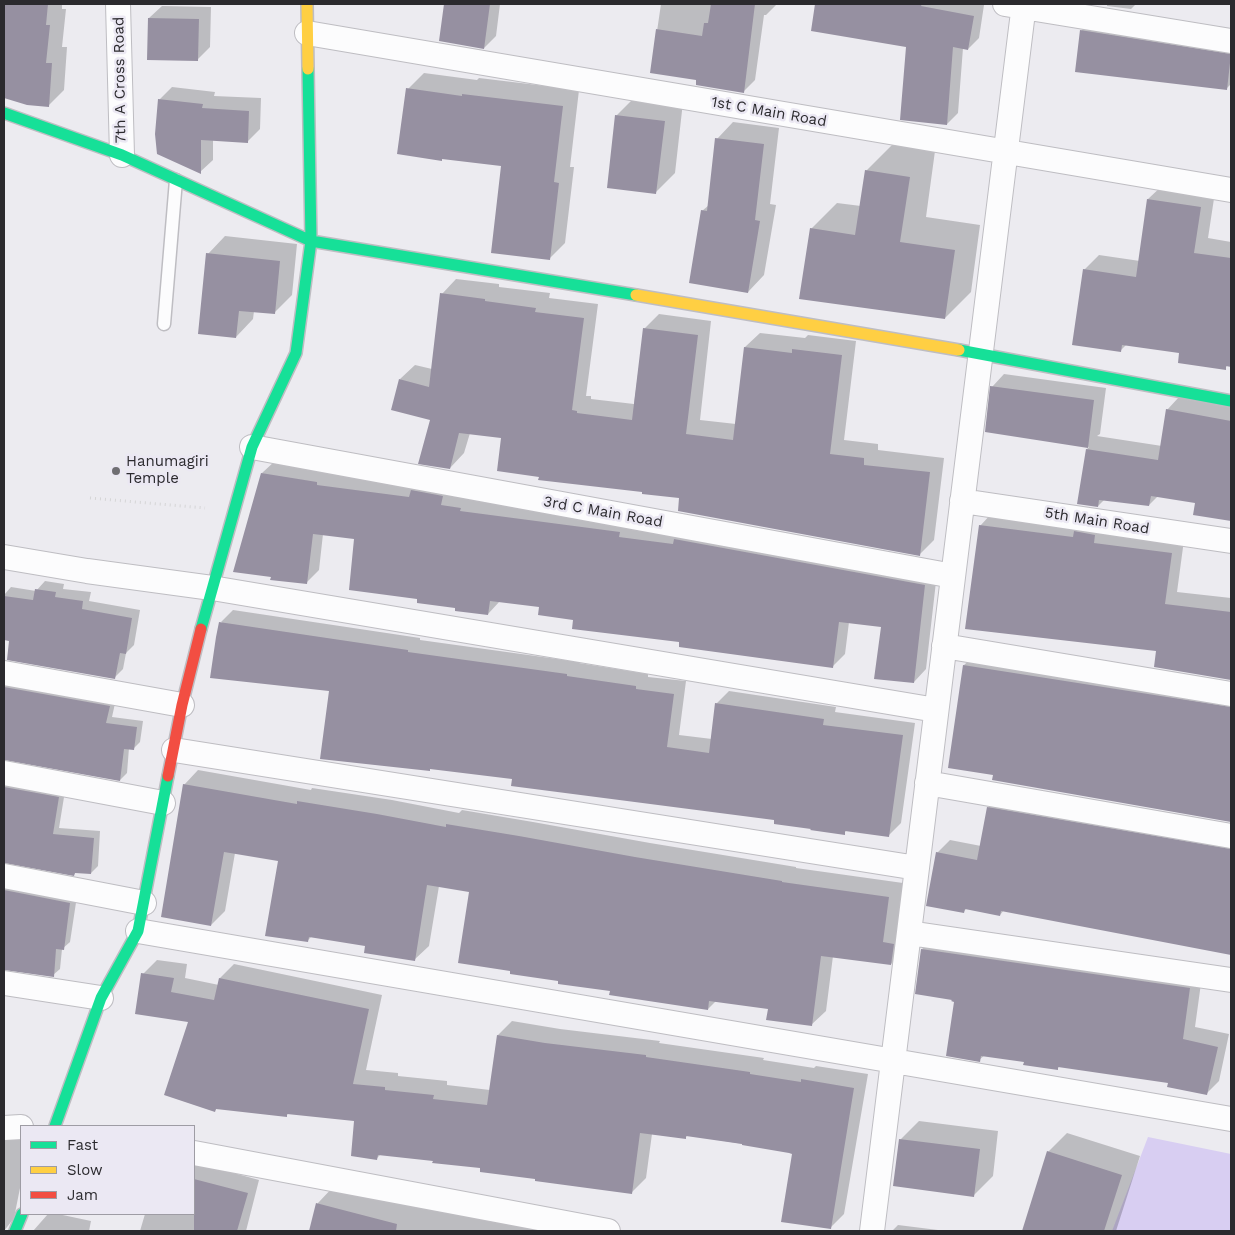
<!DOCTYPE html>
<style>
body{margin:0}
#map{position:relative;width:1235px;height:1235px;overflow:hidden;background:#ecebf0;font-family:"Work Sans",sans-serif}
canvas{display:block}
.frame{position:absolute;inset:0;border:5px solid #2b2a2e;pointer-events:none}
.legend{position:absolute;left:20px;top:1125px;width:175px;height:90px;box-sizing:border-box;background:#ebe8f3;border:1px solid #9e9ca4;margin:0;padding:6px 9px;list-style:none;font-size:15px;color:#2b2a2e}
.legend li{display:flex;align-items:center;gap:10px;height:25px}
.legend b{width:25px;border:1px solid #9e9ca4}
</style>
<div id="map">
<canvas width="1235" height="1235"></canvas>
<div class="frame"></div>
<ul class="legend">
<li><b style="height:6px;background:#16e098"></b>Fast</li>
<li><b style="height:6px;background:#ffcf43"></b>Slow</li>
<li><b style="height:6px;background:#f24e42"></b>Jam</li>
</ul>
</div>
<script>
const context = document.querySelector('canvas').getContext('2d');
context.lineJoin = 'round';
function paint(path, color) { context.fillStyle = color; context.fill(path, 'evenodd'); }
const poly = rows => new Path2D(rows.map(r => 'M' + r).join(''));
function trace(path, color, width, dash) { context.strokeStyle = color; context.lineWidth = width; context.lineCap = dash ? 'butt' : 'round'; context.setLineDash(dash || []); context.stroke(path); }
function drawText(font, color, halo, rows, align = 'center') {
  context.font = font + ' "Work Sans",sans-serif'; context.lineWidth = 5; context.setLineDash([]); context.textBaseline = 'middle'; context.strokeStyle = halo; context.fillStyle = color; for (const [text, x, y, turn = 0] of rows) {
    context.save(); context.translate(x, y); context.rotate((+turn || 0) * Math.PI / 180); context.textAlign = isNaN(turn) ? turn : align; if (halo) context.strokeText(text, 0, 0); context.fillText(text, 0, 0); context.restore();
  }
}
paint(poly([
 [1148,1137,1231,1154,1231,1231,1112,1231]
]), '#d8cef2');
paint(poly([
 [4,4,62,4,62,9,66,9,62,47,67,47,64,90,48,106,4,97],
 [445,4,500,4,496,36,484,48,440,40],
 [661,4,777,4,766,15,764,15,755,80,743,92,698,79,651,72],
 [817,4,984,5,979,38,968,49,963,48,958,113,947,124,907,46,812,30],
 [1107,4,1136,4,1131,9,1107,6],
 [162,6,211,7,210,47,197,60,149,18],
 [1094,18,1231,40,1231,84,1227,88,1081,31],
 [424,73,477,80,479,78,579,90,570,167,574,167,565,243,549,259,503,165,444,158,441,160,408,89],
 [172,87,215,92,214,96,261,98,260,129,247,142,213,140,213,160,200,172,159,100],
 [635,97,683,102,675,173,656,192,616,116],
 [733,122,779,128,770,204,776,205,764,275,748,292,702,211,709,205,717,139],
 [892,145,935,151,926,217,980,225,971,292,945,318,811,229,837,203,861,206,866,171],
 [1163,185,1215,192,1208,238,1231,242,1231,366,1228,365,1225,368,1180,352,1127,344,1121,350,1084,270,1099,255,1140,261,1148,199],
 [225,236,297,244,292,295,274,313,254,311,253,319,236,337,208,254],
 [456,279,499,284,499,287,550,293,549,298,598,304,586,396,591,396,591,399,634,404,644,329,659,314,711,321,700,420,736,424,745,347,760,333,805,338,808,335,856,341,844,440,878,444,878,450,944,458,934,540,919,555,681,497,540,476,502,437,470,433,464,453,450,468,431,419,400,379,415,365,432,369,442,294],
 [1004,374,1106,388,1100,434,1097,436,1162,446,1167,410,1179,397,1231,405,1231,520,1195,514,1196,502,1158,496,1149,505,1105,499,1098,506,1087,449,1089,447,986,431,992,387],
 [275,461,937,573,926,669,914,682,882,626,849,622,845,654,833,666,681,641,575,619,540,606,500,601,488,614,419,598,356,538,323,534,319,570,306,583,262,473],
 [992,513,1184,540,1177,592,1231,598,1231,679,1155,666,1157,650,980,526],
 [45,581,64,584,63,589,91,592,89,601,140,610,134,645,126,653,123,669,114,678,4,639,4,595,11,587,36,591],
 [233,610,420,638,420,640,579,662,579,663,648,674,648,677,686,681,679,735,712,739,716,704,729,691,836,707,835,712,915,723,901,823,888,836,847,830,844,833,776,819,514,778,431,768,429,770,330,690,221,622],
 [977,653,1231,694,1231,821,994,779,995,774,964,665],
 [4,683,116,699,112,717,143,721,140,742,133,749,129,748,127,773,120,780,4,759],
 [198,770,311,790,312,788,392,800,459,813,462,810,533,822,650,843,796,867,796,868,903,883,897,929,907,930,905,950,891,964,833,956,826,1011,811,1025,769,1008,716,1001,708,1009,511,970,470,891,439,886,429,946,414,960,366,945,312,936,307,941,279,860,235,853,225,911,211,925,184,785],
 [4,778,65,791,59,828,100,831,98,866,91,873,76,872,74,874,4,861],
 [1001,795,1231,836,1231,953,1004,910,1000,915,967,908,964,911,937,853,950,840,981,846,988,808],
 [4,881,77,896,70,942,62,949,60,969,53,975,4,968],
 [935,937,1202,976,1195,1027,1229,1034,1219,1081,1206,1094,1169,1082,1060,1066,1057,1069,1025,1061,985,1055,979,1060,956,1001,922,949],
 [157,960,187,964,185,978,219,985,220,978,234,964,382,995,366,1070,398,1073,398,1076,447,1081,447,1085,490,1090,498,1035,512,1021,560,1029,660,1041,659,1043,764,1058,763,1060,814,1068,816,1066,868,1074,844,1214,830,1228,793,1153,743,1144,688,1135,685,1138,652,1134,646,1178,632,1192,434,1160,381,1154,377,1158,356,1120,289,1113,287,1115,217,1108,215,1110,189,1021,143,974],
 [919,1121,998,1131,993,1176,974,1195,900,1140],
 [4,1133,21,1137,21,1183,14,1218,4,1231],
 [1067,1133,1140,1156,1116,1231,1023,1231,1048,1152],
 [194,1162,259,1180,246,1231,140,1231,145,1214,194,1214],
 [334,1186,539,1224,537,1231,310,1231,318,1203],
 [48,1214,58,1214,91,1221,89,1231,33,1231],
 [898,1225,946,1231,892,1231]
]), '#0003');
paint(poly([
 [4,4,48,4,46,25,50,25,46,63,52,63,49,107,27,105,4,98],
 [444,4,490,4,484,49,439,41],
 [711,4,755,4,744,93,696,85,696,80,650,73,656,29,702,36,704,23,708,23],
 [815,4,922,4,921,6,974,16,968,50,953,47,947,125,900,120,906,47,811,31],
 [148,18,199,19,198,61,147,60],
 [1080,30,1231,54,1227,90,1075,72],
 [406,88,462,96,462,94,563,106,554,182,559,183,550,260,491,253,501,166,442,159,442,161,397,154],
 [158,99,203,104,202,108,249,111,248,143,201,140,201,174,157,154,155,134],
 [615,115,665,121,656,194,607,188],
 [715,138,764,144,755,220,760,221,748,293,689,283,701,210,707,211],
 [865,170,910,177,900,242,955,250,945,319,799,299,810,228,855,235],
 [1147,199,1201,207,1194,253,1231,258,1231,367,1226,366,1226,370,1178,363,1179,353,1122,345,1121,352,1072,345,1083,269,1136,277],
 [206,253,280,261,275,314,239,311,236,338,198,334],
 [440,293,485,299,485,301,536,308,535,312,584,318,572,410,577,411,577,413,632,420,643,328,698,335,686,434,733,440,744,347,792,353,792,349,842,355,830,454,864,458,864,465,930,472,920,556,678,511,679,498,642,494,642,492,538,480,539,477,497,471,501,438,459,433,450,469,418,464,430,420,391,410,399,379,429,387],
 [990,386,1094,400,1088,448,985,432],
 [1166,409,1231,421,1231,521,1193,515,1195,503,1151,496,1149,506,1099,500,1098,507,1077,504,1086,449,1158,460],
 [261,473,317,482,317,485,409,497,411,490,443,496,441,505,461,508,460,511,620,532,619,537,673,544,674,539,925,585,914,683,874,679,881,627,839,622,833,668,679,647,679,642,572,629,573,620,538,615,539,607,490,601,488,615,455,611,455,608,417,603,417,599,349,590,354,539,313,534,307,584,270,580,271,577,233,572],
 [979,525,1073,537,1074,531,1095,535,1094,543,1172,553,1165,604,1231,612,1231,680,1154,667,1156,651,965,629],
 [35,589,56,592,55,597,83,601,82,609,132,618,126,654,120,653,115,679,7,660,9,641,4,640,4,596,33,600],
 [219,622,408,650,408,652,567,674,567,676,636,686,636,689,674,694,667,747,709,753,715,703,824,719,823,725,903,735,889,837,845,831,845,835,810,830,811,829,774,824,774,820,511,786,512,779,430,769,430,771,320,759,329,691,210,678,216,637],
 [963,665,1231,707,1231,822,992,780,993,775,948,768],
 [4,687,110,706,106,723,137,727,134,750,124,749,120,781,4,760],
 [183,784,297,804,297,801,377,814,446,827,446,824,519,836,635,857,782,881,782,882,889,897,883,942,894,944,891,965,821,956,812,1026,766,1020,768,1009,709,1001,708,1010,609,995,610,991,558,984,558,981,510,974,510,971,458,963,469,892,427,885,415,961,364,953,365,946,309,937,308,942,265,936,278,861,224,852,211,926,161,917],
 [4,787,59,797,53,834,94,838,91,874,75,873,74,876,4,863],
 [987,807,1231,849,1231,955,1001,911,1000,916,965,909,964,913,926,906,936,852,977,860],
 [4,890,70,903,64,950,56,949,54,977,4,970],
 [921,949,1190,988,1183,1039,1218,1047,1207,1095,1167,1087,1168,1083,1058,1067,1058,1070,1023,1065,1024,1062,981,1056,980,1062,946,1056,954,1002,951,1001,952,1000,915,994],
 [141,973,174,978,171,992,214,1000,219,978,369,1009,353,1084,385,1087,385,1090,434,1095,433,1099,487,1105,497,1035,545,1043,646,1055,646,1057,750,1072,750,1074,801,1082,801,1079,854,1088,831,1229,781,1222,792,1154,789,1153,742,1145,742,1144,686,1136,686,1139,640,1133,632,1194,535,1181,535,1179,480,1172,480,1168,432,1163,433,1161,378,1155,377,1160,351,1156,354,1121,287,1114,287,1117,216,1109,215,1112,164,1095,188,1022,135,1014],
 [899,1139,980,1149,974,1197,893,1186],
 [1047,1151,1122,1175,1104,1231,1022,1231],
 [194,1179,248,1193,237,1231,194,1231],
 [316,1203,397,1224,396,1231,309,1231]
]), '#9690a1');
const lane = poly([
 [164,324,176,180]
]);
const street = poly([
 [118,4,122,155],
 [1005,4,1231,41],
 [307,33,1231,190],
 [252,447,953,576],
 [962,501,1231,541],
 [4,557,87,571,212,588,936,710],
 [944,646,1231,694],
 [4,673,182,705],
 [174,750,917,868],
 [4,773,163,803],
 [927,783,1231,836],
 [4,876,144,903],
 [138,931,1231,1119],
 [909,933,1231,980],
 [4,983,101,998],
 [4,1128,21,1127],
 [194,1153,608,1231],
 [872,1231,1024,4]
]);
const fast = poly([
 [4,113,122,155,311,241,636,295],
 [959,350,1231,401],
 [201,629,252,447,296,353,311,241,308,69],
 [55,1126,101,998,138,931,168,776],
 [15,1231,22,1214]
]);
const slow = poly([
 [307,4,308,69],
 [636,295,959,350]
]);
const jam = poly([
 [168,776,182,705,201,629]
]);
trace(lane, '#bebdc2', 15);
trace(street, '#bebdc2', 26);
trace(fast, '#bebdc2', 14);
trace(slow, '#bebdc2', 14);
trace(jam, '#bebdc2', 14);
trace(poly([
 [90,498,205,508]
]), '#d5d5d6', 3, [1, 4]);
trace(lane, '#fcfcfd', 12);
trace(street, '#fcfcfd', 24);
trace(fast, '#16e098', 11);
trace(slow, '#ffcf43', 11);
trace(jam, '#f24e42', 11);
for (const [x, y, r, color] of [
 [116,471,5,"#6f6e72"]
]) { const dot = new Path2D(); dot.arc(x, y, r, 0, 2 * Math.PI); context.fillStyle = color; context.fill(dot); trace(dot, '#ebe8f3', 2); }
drawText('15px', '#2b2a2e', '#ebe8f3', [
 ["7th A Cross Road",120,80,-91],
 ["1st C Main Road",769,112,10],
 ["3rd C Main Road",603,512,10],
 ["5th Main Road",1097,521,9]
]);
drawText('15px', '#2b2a2e', '#ebe8f3', [
 ["Hanumagiri",126,462],
 ["Temple",126,479]
], 'left');
</script>
